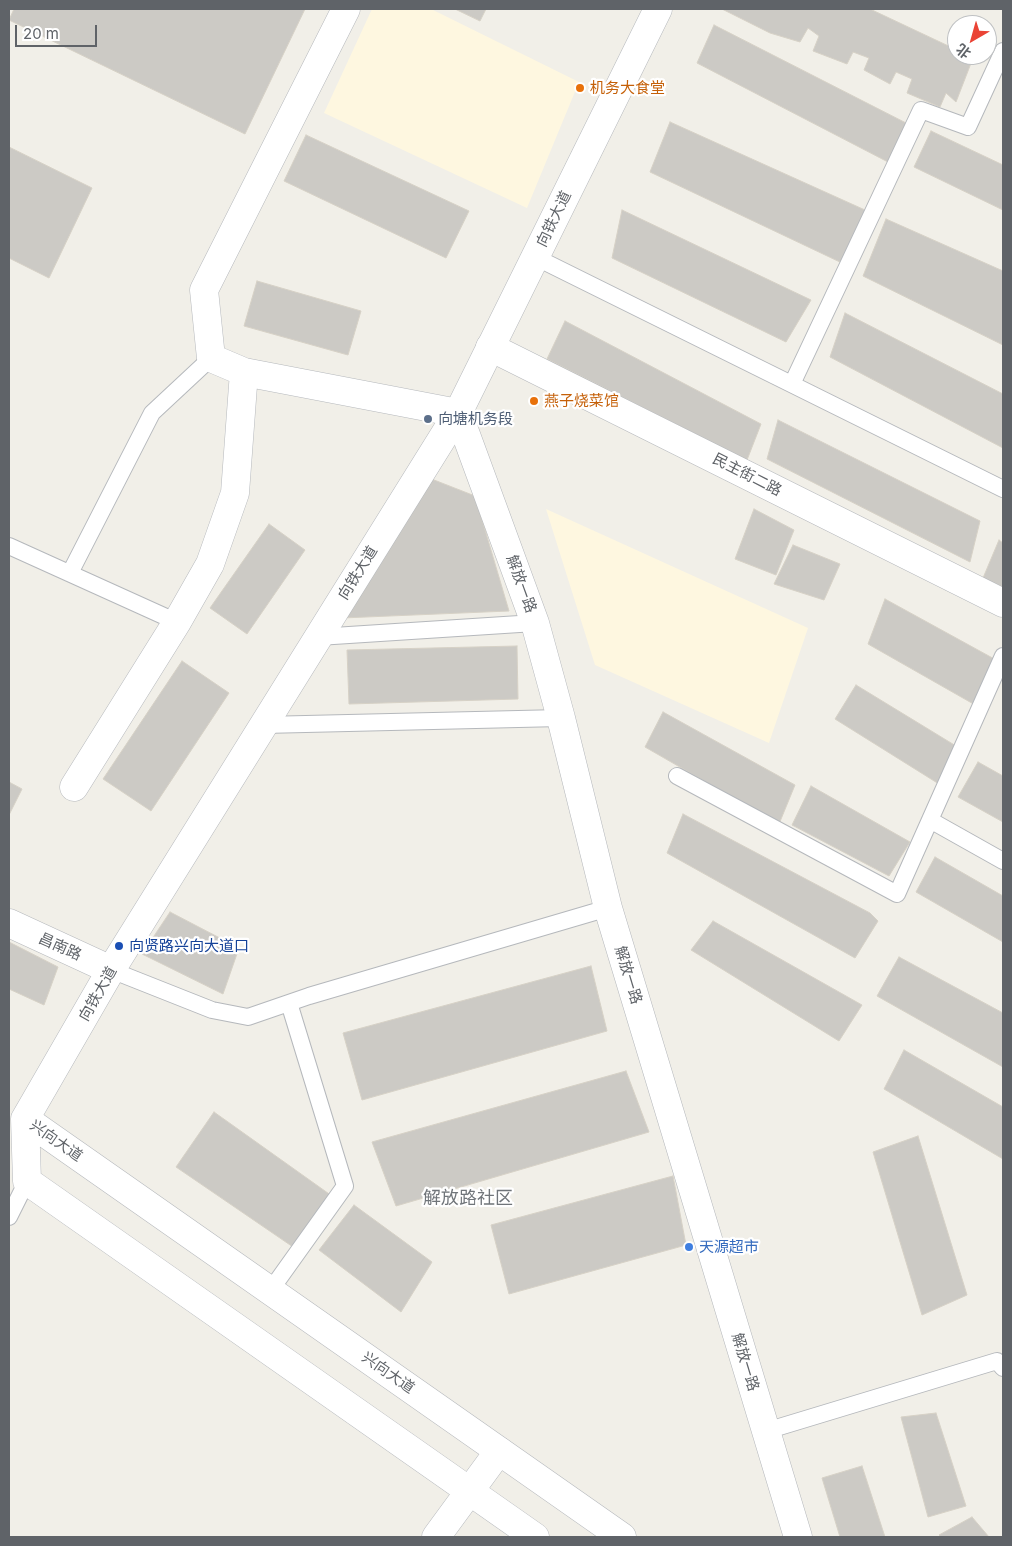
<!DOCTYPE html>
<meta charset="utf-8">
<style>
body{margin:0}
#map{position:relative;width:1012px;height:1546px;overflow:hidden;background:#f1efe8;font-family:Inter,"Noto Sans SC",sans-serif}
canvas{display:block}
.frame{position:absolute;inset:0;border:10px solid #5f6368;pointer-events:none}
.north{position:absolute;left:947px;top:15px;width:50px;height:50px;box-sizing:border-box;background:#fff;border:1px solid #bfc1c3;border-radius:50%;rotate:218deg;font-size:14px;font-weight:700;line-height:20px;text-align:center;color:#5f6368}
.north::after{content:'';display:block;margin:auto;width:18px;height:22px;background:#ea4335;clip-path:polygon(50% 0,100% 100%,50% 72%,0 100%)}
.scale{position:absolute;left:15px;top:25px;width:82px;height:22px;box-sizing:border-box;border:2px solid #5f6368;border-top:0;padding-left:6px;font-size:15px;line-height:18px;white-space:nowrap;color:#5f6368;-webkit-text-stroke:4px #fff;paint-order:stroke}
</style>
<div id="map">
<canvas width="1012" height="1546"></canvas>
<div class="frame"></div>
<div class="north">北</div>
<div class="scale">20 m</div>
</div>
<script>
const context = document.querySelector('canvas').getContext('2d');
context.lineJoin = 'round';
function paint(path, color) { context.fillStyle = color; context.fill(path, 'evenodd'); }
const poly = rows => new Path2D(rows.map(r => 'M' + r).join(''));
function trace(path, color, width, dash) { context.strokeStyle = color; context.lineWidth = width; context.lineCap = dash ? 'butt' : 'round'; context.setLineDash(dash || []); context.stroke(path); }
function drawText(font, color, halo, rows, align = 'center') {
  context.font = font + ' Inter,"Noto Sans SC",sans-serif'; context.lineWidth = 4.5; context.setLineDash([]); context.textBaseline = 'middle'; context.strokeStyle = halo; context.fillStyle = color; for (const [text, x, y, turn = 0] of rows) {
    context.save(); context.translate(x, y); context.rotate((+turn || 0) * Math.PI / 180); context.textAlign = isNaN(turn) ? turn : align; if (halo) context.strokeText(text, 0, 0); context.fillText(text, 0, 0); context.restore();
  }
}
paint(poly([
 [372,9,431,9,579,82,527,208,324,113],
 [546,509,808,628,769,743,595,665]
]), '#fef7e0');
const building = poly([
 [14,9,305,9,245,134,9,20,14,9],
 [455,9,486,9,480,21,455,9],
 [722,9,870,9,957,50,957,55,973,58,956,102,946,93,940,107,907,93,912,79,896,72,890,84,864,70,869,58,853,52,847,64,813,51,819,36,808,28,800,42,770,33,722,9],
 [714,25,908,124,888,162,697,63,714,25],
 [670,122,865,210,842,263,650,172,670,122],
 [931,131,1003,165,1003,210,914,167,931,131],
 [306,135,469,211,446,258,284,181,306,135],
 [9,147,92,188,49,278,9,258,9,147],
 [622,210,811,300,786,342,612,258,622,210],
 [886,219,1003,271,1003,345,863,276,886,219],
 [257,281,361,311,348,355,244,326,257,281],
 [845,313,1003,394,1003,448,830,357,845,313],
 [565,321,761,424,747,460,547,359,565,321],
 [778,420,980,521,970,562,767,459,778,420],
 [429,478,475,496,509,611,342,618,429,478],
 [754,509,794,530,776,575,735,559,754,509],
 [269,524,305,550,247,634,210,608,269,524],
 [999,540,1003,543,1003,587,983,578,999,540],
 [793,545,840,564,824,600,774,584,793,545],
 [885,599,998,661,977,706,868,644,885,599],
 [517,646,518,699,349,704,347,650,517,646],
 [182,661,229,693,151,811,103,779,182,661],
 [856,685,956,746,939,784,835,719,856,685],
 [663,712,795,785,779,824,645,747,663,712],
 [978,762,1003,776,1003,822,958,797,978,762],
 [9,782,22,789,9,815,9,782],
 [811,786,910,842,889,876,792,825,811,786],
 [683,814,870,913,878,921,855,958,667,853,683,814],
 [935,857,1003,896,1003,942,916,892,935,857],
 [170,912,239,948,223,994,142,954,170,912],
 [713,921,862,1005,839,1041,691,950,713,921],
 [9,942,58,967,44,1005,9,989,9,942],
 [899,957,1003,1013,1003,1067,877,996,899,957],
 [591,966,607,1031,362,1100,343,1033,591,966],
 [904,1050,1003,1107,1003,1159,884,1089,904,1050],
 [626,1071,649,1132,396,1206,372,1142,626,1071],
 [214,1112,332,1196,296,1249,176,1167,214,1112],
 [918,1136,967,1295,922,1315,873,1152,918,1136],
 [673,1176,686,1245,509,1294,491,1225,673,1176],
 [354,1205,432,1262,401,1312,319,1250,354,1205],
 [936,1413,966,1506,928,1517,901,1417,936,1413],
 [862,1466,885,1537,840,1537,822,1478,862,1466],
 [972,1517,989,1537,941,1537,939,1535,972,1517]
]);
paint(building, '#cccac5');
trace(building, '#d6d1c6', 1);
const service = poly([
 [535,257,1003,489],
 [792,384,921,110,968,127,1003,51],
 [9,546,177,622],
 [70,573,152,413,211,358],
 [318,637,535,623],
 [263,725,561,718],
 [677,776,897,894,1003,656],
 [930,820,1003,861],
 [111,970,212,1010,248,1017,309,996,608,908],
 [9,1217,27,1181],
 [270,1291,345,1186,289,1003],
 [766,1431,997,1361,1003,1368]
]);
const minor = poly([
 [346,9,204,290,211,358,244,372,458,413,535,623,561,718,608,908,798,1537],
 [490,347,1003,603],
 [74,787,177,622,210,564,235,493,244,372],
 [9,923,111,970],
 [436,1537,499,1451]
]);
const tertiary = poly([
 [25,1119,111,970,458,413,658,9],
 [25,1119,622,1537],
 [25,1119,27,1181,535,1537]
]);
trace(service, '#b5b8bc', 18);
trace(minor, '#b5b8bc', 29);
trace(tertiary, '#b5b8bc', 29);
trace(service, '#fff', 16);
trace(minor, '#fff', 28);
trace(tertiary, '#fff', 28);
for (const [x, y, r, color] of [
 [580,88,5,"#e8710a"],
 [534,401,5,"#e8710a"],
 [428,419,5,"#5c6f8a"],
 [119,946,5,"#1a4fb4"],
 [689,1247,5,"#3f7fe0"]
]) { const dot = new Path2D(); dot.arc(x, y, r, 0, 2 * Math.PI); context.fillStyle = color; context.fill(dot); trace(dot, '#fff', 2); }
drawText('15px', '#c56008', '#fff', [
 ["机务大食堂",590,88],
 ["燕子烧菜馆",544,401]
], 'left');
drawText('15px', '#5f6368', '#fff', [
 ["向铁大道",554,219,-64],
 ["民主街二路",747,475,27],
 ["向铁大道",358,573,-58],
 ["解放一路",521,584,70],
 ["昌南路",60,947,24],
 ["解放一路",628,975,73],
 ["向铁大道",98,994,-60],
 ["兴向大道",56,1141,35],
 ["解放一路",745,1362,73],
 ["兴向大道",388,1373,35]
]);
drawText('15px', '#4e5e75', '#fff', [
 ["向塘机务段",438,419]
], 'left');
drawText('15px', '#164399', '#fff', [
 ["向贤路兴向大道口",129,946]
], 'left');
drawText('15px', '#366cbe', '#fff', [
 ["天源超市",699,1247]
], 'left');
drawText('18px', '#70757a', '#fff', [
 ["解放路社区",468,1199]
]);
</script>
